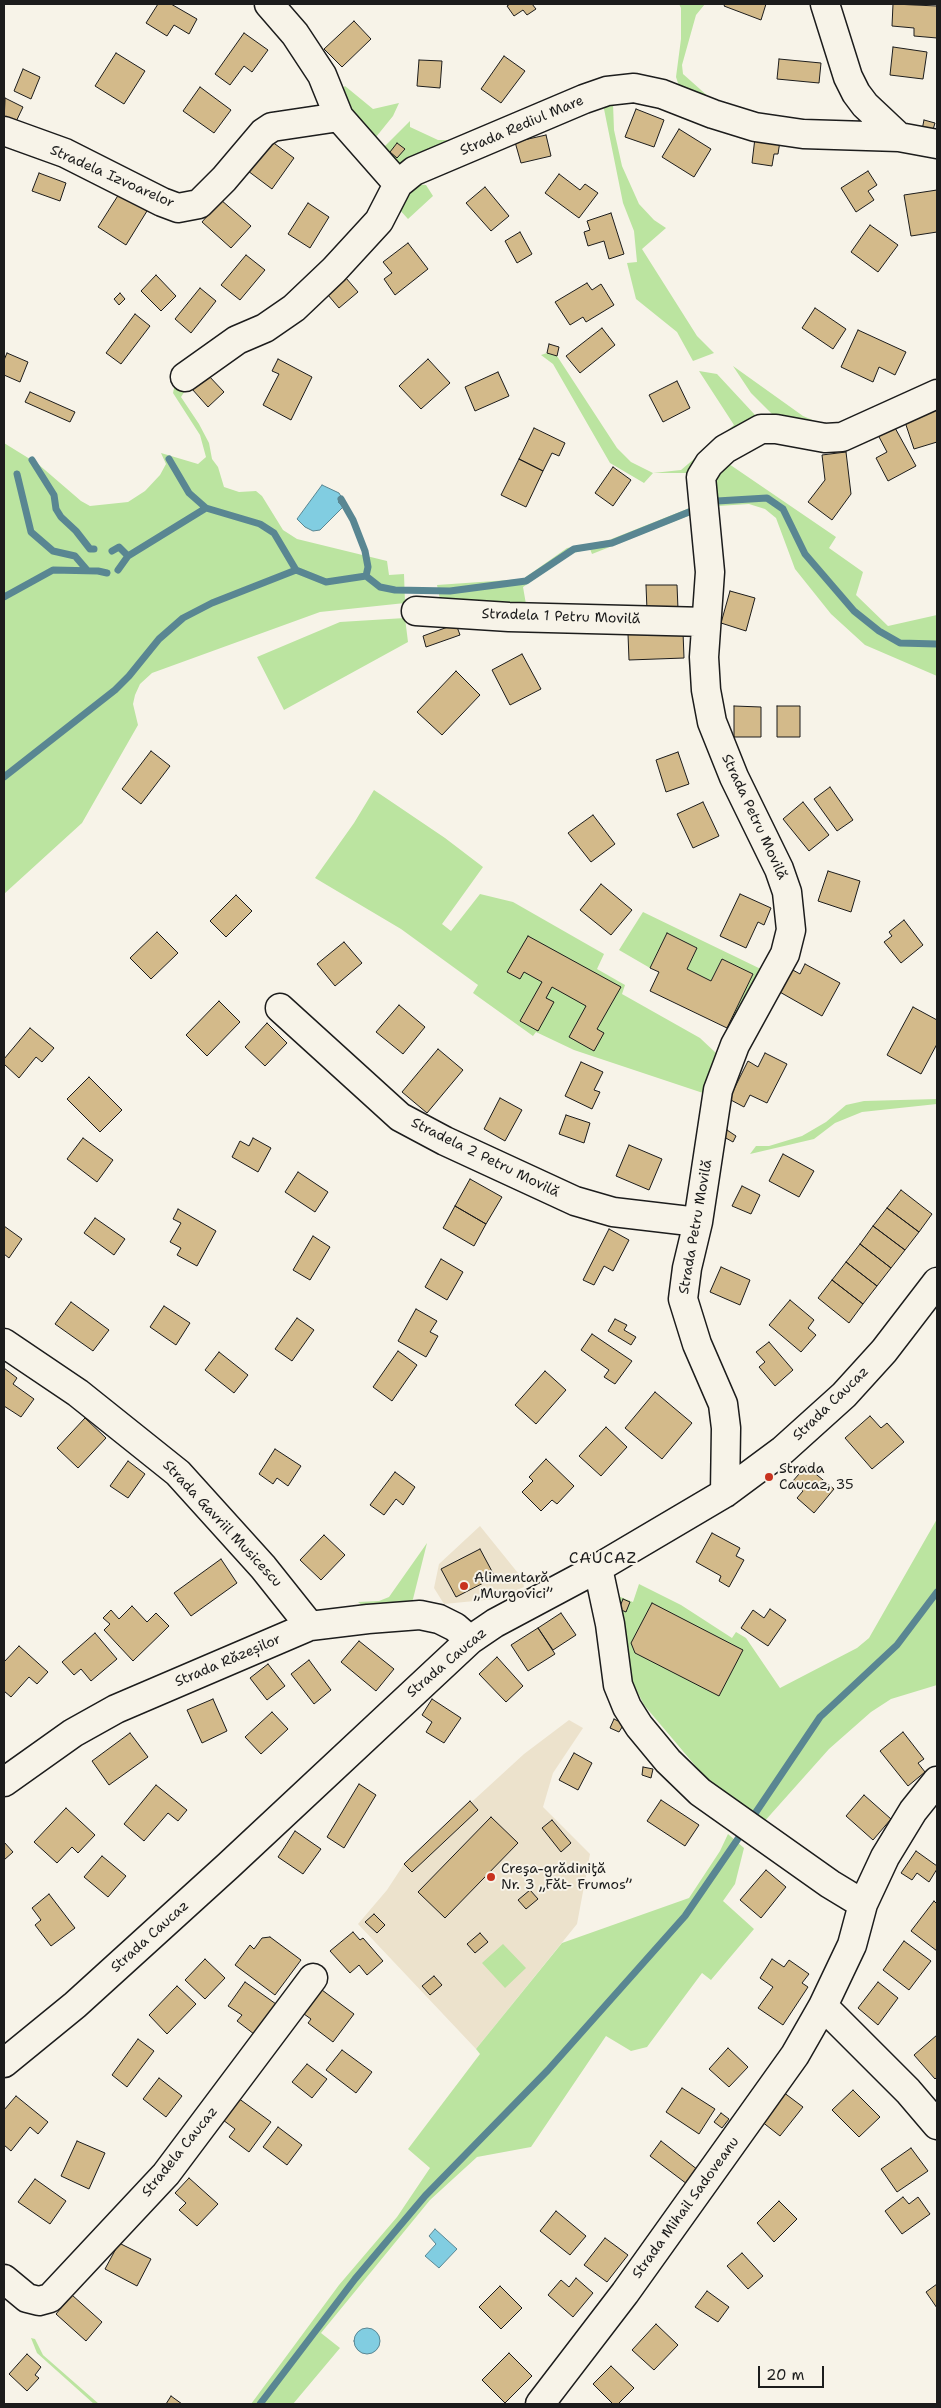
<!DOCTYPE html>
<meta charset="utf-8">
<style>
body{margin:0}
#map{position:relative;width:941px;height:2408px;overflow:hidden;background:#f7f3e8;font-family:"Shantell Sans",sans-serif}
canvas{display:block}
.frame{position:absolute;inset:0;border:5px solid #1c1c1c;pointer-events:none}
.scale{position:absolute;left:758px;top:2366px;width:66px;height:22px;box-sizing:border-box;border:2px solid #1c1c1c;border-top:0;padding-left:6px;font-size:15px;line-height:18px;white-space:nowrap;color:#1c1c1c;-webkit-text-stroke:4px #f7f3e8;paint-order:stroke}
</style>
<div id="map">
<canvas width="941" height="2408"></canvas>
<div class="frame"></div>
<div class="scale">20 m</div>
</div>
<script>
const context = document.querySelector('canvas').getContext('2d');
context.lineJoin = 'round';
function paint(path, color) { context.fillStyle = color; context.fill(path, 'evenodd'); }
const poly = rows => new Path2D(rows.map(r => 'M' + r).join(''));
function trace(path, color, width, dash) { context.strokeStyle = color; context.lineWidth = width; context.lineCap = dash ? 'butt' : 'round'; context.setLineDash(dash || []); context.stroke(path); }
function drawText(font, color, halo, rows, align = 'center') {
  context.font = font + ' "Shantell Sans",sans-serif'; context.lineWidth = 4; context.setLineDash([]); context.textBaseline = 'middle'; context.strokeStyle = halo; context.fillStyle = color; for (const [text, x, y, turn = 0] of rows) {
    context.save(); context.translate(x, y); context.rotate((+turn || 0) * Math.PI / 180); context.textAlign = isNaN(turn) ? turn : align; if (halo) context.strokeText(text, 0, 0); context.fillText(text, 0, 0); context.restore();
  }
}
paint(poly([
 [480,1526,522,1578,524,1587,495,1599,444,1604,434,1588,439,1564],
 [569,1720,583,1728,553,1773,543,1807,590,1854,577,1924,476,2049,358,1924,387,1890,404,1864,524,1754]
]), '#ece2cc');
paint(poly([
 [679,4,705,4,696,15,682,65,683,74,710,98,679,86,676,77,681,39,681,8],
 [345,86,373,109,399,103,393,116,376,137,345,117,336,95],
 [613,103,614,130,622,166,639,204,654,220,666,228,642,249,697,336,714,353,693,361,677,332,636,299,627,263,637,262,634,231,623,203,603,104],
 [410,121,410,127,438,140,463,140,402,165,390,162,381,150],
 [413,184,426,185,433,196,408,219,398,208],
 [547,353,557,356,617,448,631,462,653,473,681,470,734,425,699,371,717,374,756,416,755,424,689,473,653,473,644,483,610,463,553,364,541,355],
 [733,366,803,416,841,432,779,421,751,393],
 [176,379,190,383,181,397,199,424,209,443,212,459,218,467,224,487,239,492,256,491,262,496,283,530,297,539,387,561,389,575,404,574,405,603,320,612,152,673,140,684,135,695,133,704,138,725,82,823,4,894,4,443,38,464,81,501,90,506,128,502,145,491,160,475,166,464,161,453,198,464,206,457,200,435,173,393],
 [728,456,729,464,836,537,829,548,863,572,856,595,888,626,937,615,937,676,865,645,831,614,795,569,776,518,765,509,749,504,718,506,709,490],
 [692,507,693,514,592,554,590,549,573,553,523,587,527,610,441,604,437,585,523,579,567,548,609,540],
 [405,618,408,642,284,710,257,657,340,622],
 [374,790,445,838,483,867,442,924,451,931,480,894,513,902,604,954,597,969,625,985,622,994,700,1038,717,1054,703,1093,574,1050,536,1032,533,1036,473,993,478,985,401,929,315,878,354,823],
 [643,912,767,972,734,1031,727,1028,753,974,722,959,711,981,687,969,697,948,667,933,650,968,619,950],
 [937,1099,937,1104,862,1112,835,1123,814,1139,750,1154,756,1146,769,1146,802,1136,826,1122,846,1105,864,1101],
 [937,1519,937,1685,891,1699,871,1712,829,1749,763,1823,704,1776,644,1705,628,1673,618,1596,633,1602,639,1584,681,1605,732,1638,736,1632,746,1638,780,1688,857,1648,869,1638],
 [427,1543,411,1607,370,1611,358,1602,379,1601,389,1597],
 [728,1834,744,1848,735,1884,723,1901,754,1929,711,1980,702,1973,647,2047,631,2051,606,2036,531,2147,477,2157,430,2200,321,2333,340,2348,293,2404,251,2404,339,2285,397,2217,430,2168,408,2149,480,2054,476,2049,562,1943,689,1898,720,1851],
 [503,1944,526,1968,505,1988,482,1963],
 [31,2338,35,2339,43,2355,99,2404,94,2404,37,2353]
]), '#bbe4a0');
const water = poly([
 [322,485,339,493,342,498,338,502,343,507,320,530,313,531,305,527,297,519,322,485],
 [435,2229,457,2249,439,2268,425,2256,436,2244,429,2236,435,2229],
 '354 2341a13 13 0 1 1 26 0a13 13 0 1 1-26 0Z'
]);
paint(water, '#81cde1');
trace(water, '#598692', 1);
trace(poly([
 [169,459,189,493,206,508],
 [32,460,54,495,56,509,61,517,76,531,90,549,94,549],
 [17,474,31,532,53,551,75,556,87,570],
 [341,499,353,520,365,551,368,567,366,576],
 [717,501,767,498,783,509,805,554,854,611,879,631,900,643,937,644],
 [112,551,119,547,128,556],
 [118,570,128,556,206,508,260,524,274,533,296,570],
 [4,597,53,570,98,571,107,573],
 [4,777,115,690,129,676,159,639,183,618,212,603,296,570,326,582,366,576,380,587,395,590,450,591,526,581,574,549,612,543,694,510],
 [750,1821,820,1717,897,1645,937,1592],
 [260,2404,355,2279,425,2196,548,2070,685,1916,744,1830]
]), '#598692', 7);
const building = poly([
 [158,4,171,4,197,19,189,34,174,25,167,36,146,23,158,4],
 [510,4,532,4,536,9,527,15,523,10,514,16,507,6,510,4],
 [725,4,766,4,761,20,724,6,725,4],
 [893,4,937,6,937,38,914,36,914,28,892,26,893,4],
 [354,21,371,39,342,67,324,49,354,21],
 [244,33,268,50,252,72,244,66,230,85,215,74,244,33],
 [893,47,927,52,923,79,890,75,893,47],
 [116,53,145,71,124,104,95,86,116,53],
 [504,56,525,71,501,103,481,89,504,56],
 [779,59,821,63,819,83,777,79,779,59],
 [419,60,442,61,440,88,417,86,419,60],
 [23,69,40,77,31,99,14,91,23,69],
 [200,87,231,110,214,133,183,111,200,87],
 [5,98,23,107,13,128,4,124,5,98],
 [636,109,664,120,654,147,625,137,636,109],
 [924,120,935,123,932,133,922,130,924,120],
 [679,129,711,149,694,177,662,157,679,129],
 [546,135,551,156,521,163,515,142,546,135],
 [755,138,780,141,778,154,774,154,772,166,752,163,755,138],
 [271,141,294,158,272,189,248,171,271,141],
 [397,143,405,149,397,158,390,152,397,143],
 [868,171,877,185,868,191,874,200,856,212,841,188,868,171],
 [39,173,66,183,60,201,32,191,39,173],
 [559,174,580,190,585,184,598,193,579,218,545,193,559,174],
 [485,187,509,216,491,231,466,203,485,187],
 [937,190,937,232,911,236,904,195,937,190],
 [119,194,147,211,126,245,98,227,119,194],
 [221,200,251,226,231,248,202,222,221,200],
 [308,203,329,217,310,248,288,234,308,203],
 [611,213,624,254,609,259,604,241,588,246,584,232,590,230,587,221,611,213],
 [870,225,898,245,878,272,851,252,870,225],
 [520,232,532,254,517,263,505,241,520,232],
 [408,243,428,269,395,295,384,279,392,273,383,262,408,243],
 [246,255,265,270,240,300,221,285,246,255],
 [156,275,176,296,161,311,141,291,156,275],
 [346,278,358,292,339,308,328,295,346,278],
 [587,283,592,290,601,284,614,305,586,322,583,317,570,325,555,302,587,283],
 [200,288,216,301,191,333,175,319,200,288],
 [120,293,125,299,119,305,114,299,120,293],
 [815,308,846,329,833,349,802,328,815,308],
 [135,314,150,326,121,364,106,353,135,314],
 [602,328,615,345,580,373,566,356,602,328],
 [858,330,906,352,895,375,879,367,873,382,841,367,858,330],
 [549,344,559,347,557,356,547,353,549,344],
 [7,353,28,362,20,382,4,375,4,360,7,353],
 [278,359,312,377,291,420,263,405,279,374,272,371,278,359],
 [428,359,450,383,421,409,399,386,428,359],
 [498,372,509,396,475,411,465,387,498,372],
 [208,375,224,392,208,407,192,389,208,375],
 [677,381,690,408,663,422,649,395,677,381],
 [30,392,75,412,70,422,25,402,30,392],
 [937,408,937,442,914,449,904,419,937,408],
 [894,426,916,466,888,481,876,458,887,452,878,435,894,426],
 [534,428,565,443,559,456,552,453,543,471,519,459,534,428],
 [846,452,851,494,832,520,808,502,825,480,822,455,846,452],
 [519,459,543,471,526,507,501,495,519,459],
 [613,467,631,480,613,506,595,493,613,467],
 [646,585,677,585,678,609,647,610,646,585],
 [730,591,755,598,746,631,721,623,730,591],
 [456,624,460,635,426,647,423,636,456,624],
 [683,632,684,658,629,660,628,634,683,632],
 [522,654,541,689,510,705,492,670,522,654],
 [456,671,480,695,442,735,417,712,456,671],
 [734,706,761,707,761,737,734,737,734,706],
 [777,706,800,706,800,737,777,737,777,706],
 [151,751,170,766,141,804,122,789,151,751],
 [678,752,689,784,666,792,656,760,678,752],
 [830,787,853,820,837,831,814,799,830,787],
 [703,802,719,836,693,848,677,814,703,802],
 [803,802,829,835,809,851,783,819,803,802],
 [593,815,615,844,591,862,568,833,593,815],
 [828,871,860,881,851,912,818,901,828,871],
 [601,884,632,910,611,935,580,910,601,884],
 [740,894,771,908,764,925,758,922,746,948,720,936,740,894],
 [236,895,252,911,226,937,210,921,236,895],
 [904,920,923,945,901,963,884,942,892,936,889,932,904,920],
 [157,932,178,953,151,979,130,958,157,932],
 [667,933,697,948,687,969,711,981,722,959,753,974,727,1028,650,991,659,972,650,968,667,933],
 [528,936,621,987,597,1029,604,1033,594,1051,569,1037,586,1006,552,987,546,998,554,1002,538,1031,520,1021,542,982,524,972,520,979,507,972,528,936],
 [344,942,362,963,335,986,317,964,344,942],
 [805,964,840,983,822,1016,778,991,791,969,800,974,805,964],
 [219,1001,240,1022,207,1056,186,1035,219,1001],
 [399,1005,425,1027,403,1054,376,1032,399,1005],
 [913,1007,937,1020,937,1044,921,1074,887,1055,913,1007],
 [267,1023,287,1043,265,1066,245,1047,267,1023],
 [30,1028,54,1048,42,1062,36,1057,19,1078,4,1064,4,1059,30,1028],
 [438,1049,463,1070,427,1113,402,1092,438,1049],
 [765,1053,787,1064,767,1103,750,1095,744,1107,729,1099,748,1061,758,1067,765,1053],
 [581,1062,603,1072,594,1090,600,1092,592,1109,565,1096,581,1062],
 [89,1077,122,1110,100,1132,67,1099,89,1077],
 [500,1098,522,1110,505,1141,484,1129,500,1098],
 [566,1115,590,1123,584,1143,559,1134,566,1115],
 [727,1130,736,1136,733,1142,724,1137,727,1130],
 [83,1138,113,1160,97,1182,67,1159,83,1138],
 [253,1138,271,1148,258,1172,232,1157,240,1141,249,1146,253,1138],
 [629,1145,662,1159,649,1190,616,1176,629,1145],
 [783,1154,814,1171,799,1197,769,1181,783,1154],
 [298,1172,328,1192,315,1212,285,1192,298,1172],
 [470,1179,502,1197,486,1224,455,1206,470,1179],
 [742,1186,760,1195,751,1214,732,1206,742,1186],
 [901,1190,932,1214,919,1232,887,1208,901,1190],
 [455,1206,486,1224,474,1246,443,1228,455,1206],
 [887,1208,919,1232,905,1250,873,1226,887,1208],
 [178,1209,216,1231,197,1266,177,1255,181,1248,170,1242,181,1223,173,1219,178,1209],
 [95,1218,125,1239,114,1255,84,1233,95,1218],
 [4,1226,22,1239,9,1258,4,1254,4,1226],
 [873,1226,905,1250,891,1268,860,1244,873,1226],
 [609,1229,629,1240,613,1271,604,1266,594,1285,583,1280,609,1229],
 [313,1236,330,1247,310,1280,293,1270,313,1236],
 [860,1244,891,1268,877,1286,846,1262,860,1244],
 [441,1259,463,1272,447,1300,425,1287,441,1259],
 [846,1262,877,1286,863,1304,832,1280,846,1262],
 [721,1267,750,1280,740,1305,710,1292,721,1267],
 [832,1280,863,1304,849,1323,818,1298,832,1280],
 [790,1300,814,1320,808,1328,816,1335,801,1352,769,1325,790,1300],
 [71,1302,109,1330,93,1351,55,1324,71,1302],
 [164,1306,190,1323,176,1345,150,1327,164,1306],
 [416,1309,437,1321,430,1332,438,1336,426,1357,398,1341,416,1309],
 [297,1318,314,1330,292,1361,275,1349,297,1318],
 [615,1319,627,1325,624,1330,636,1337,631,1345,608,1331,615,1319],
 [592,1334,632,1361,615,1384,604,1377,609,1370,581,1350,592,1334],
 [769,1342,793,1370,775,1386,759,1367,765,1362,756,1352,769,1342],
 [398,1351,417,1365,392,1401,373,1387,398,1351],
 [219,1352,248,1375,234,1393,205,1370,219,1352],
 [4,1368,17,1378,13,1384,34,1399,21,1417,4,1406,4,1368],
 [545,1371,566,1390,536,1424,515,1405,545,1371],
 [655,1392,692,1423,662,1459,625,1428,655,1392],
 [870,1416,881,1428,887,1423,904,1442,872,1469,845,1438,870,1416],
 [85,1418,106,1438,78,1468,57,1448,85,1418],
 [606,1427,627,1447,601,1476,579,1456,606,1427],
 [275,1449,301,1466,288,1486,277,1478,273,1484,259,1474,275,1449],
 [546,1459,574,1486,557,1504,552,1500,541,1511,522,1492,533,1481,529,1477,546,1459],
 [128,1461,145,1474,128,1498,110,1486,128,1461],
 [806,1466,834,1489,814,1513,797,1498,803,1491,792,1482,806,1466],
 [395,1472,415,1487,403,1505,396,1499,384,1515,370,1505,395,1472],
 [712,1533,740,1548,736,1556,744,1560,729,1587,719,1581,721,1576,696,1562,712,1533],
 [324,1535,345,1555,321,1580,300,1560,324,1535],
 [480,1549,495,1577,456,1597,441,1569,480,1549],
 [221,1559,237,1583,191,1616,174,1593,221,1559],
 [623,1599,630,1602,626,1612,619,1609,623,1599],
 [652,1603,743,1650,719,1696,635,1653,631,1643,652,1603],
 [132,1606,147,1622,156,1613,169,1626,133,1661,104,1630,110,1624,103,1618,111,1610,119,1619,132,1606],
 [770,1609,786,1620,768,1646,741,1628,753,1610,764,1618,770,1609],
 [561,1613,576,1635,553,1650,538,1628,561,1613],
 [538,1628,555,1654,528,1671,511,1645,538,1628],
 [95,1633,117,1659,91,1681,81,1669,74,1675,62,1662,95,1633],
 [359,1641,394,1669,376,1691,341,1662,359,1641],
 [19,1646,48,1672,37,1684,29,1677,11,1697,4,1691,4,1662,19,1646],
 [497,1657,523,1686,506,1702,479,1674,497,1657],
 [309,1660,331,1690,314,1704,291,1674,309,1660],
 [268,1664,285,1686,267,1700,250,1678,268,1664],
 [213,1699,227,1731,202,1743,187,1710,213,1699],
 [432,1699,461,1718,444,1743,426,1732,432,1722,422,1715,432,1699],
 [272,1712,288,1729,261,1754,245,1737,272,1712],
 [614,1719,624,1724,619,1732,610,1728,614,1719],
 [903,1732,924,1759,918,1763,925,1772,908,1786,880,1751,903,1732],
 [130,1733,148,1757,109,1785,92,1761,130,1733],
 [574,1753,592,1763,578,1790,559,1780,574,1753],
 [643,1767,653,1769,651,1778,642,1775,643,1767],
 [359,1784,376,1795,344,1848,327,1837,359,1784],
 [156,1785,187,1810,178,1821,168,1813,144,1841,124,1824,156,1785],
 [864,1795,891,1819,873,1840,846,1816,864,1795],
 [661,1800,699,1825,685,1846,647,1821,661,1800],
 [470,1801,478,1810,412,1872,404,1864,470,1801],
 [66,1808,95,1835,78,1853,72,1847,57,1863,34,1842,66,1808],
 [491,1817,518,1843,445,1918,418,1892,491,1817],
 [552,1820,571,1843,561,1852,542,1828,552,1820],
 [295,1831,321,1849,303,1874,278,1857,295,1831],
 [4,1842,13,1852,4,1860,4,1842],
 [916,1851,937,1866,937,1869,929,1882,917,1873,912,1880,901,1873,916,1851],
 [102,1856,126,1876,108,1897,84,1877,102,1856],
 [766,1870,786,1887,761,1918,740,1900,766,1870],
 [530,1890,538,1899,526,1909,518,1900,530,1890],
 [49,1894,75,1928,51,1946,35,1925,41,1920,32,1908,49,1894],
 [934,1901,937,1904,937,1951,911,1931,934,1901],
 [374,1914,385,1925,377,1933,365,1922,374,1914],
 [353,1932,360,1940,363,1938,383,1961,367,1975,359,1965,350,1973,330,1951,353,1932],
 [480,1933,488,1942,475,1953,467,1944,480,1933],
 [270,1937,301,1960,275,1995,235,1965,250,1945,254,1949,262,1938,270,1937],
 [904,1941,931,1961,909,1990,883,1970,904,1941],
 [205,1959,225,1978,205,1999,185,1980,205,1959],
 [772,1959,784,1967,789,1960,809,1974,802,1983,808,1987,783,2025,758,2008,773,1987,760,1978,772,1959],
 [434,1976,442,1985,430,1995,422,1986,434,1976],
 [245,1982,276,2004,254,2034,237,2021,242,2015,228,2006,245,1982],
 [878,1982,898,1998,878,2025,858,2008,878,1982],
 [177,1986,196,2004,167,2034,149,2015,177,1986],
 [322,1990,354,2014,333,2042,308,2023,311,2019,304,2014,322,1990],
 [937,2035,937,2077,935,2079,914,2055,937,2035],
 [138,2039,154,2051,127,2087,112,2075,138,2039],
 [728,2048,748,2067,729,2087,709,2069,728,2048],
 [342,2050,372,2072,356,2093,326,2070,342,2050],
 [307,2064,327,2079,312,2098,292,2082,307,2064],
 [159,2078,182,2096,166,2117,143,2099,159,2078],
 [682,2088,715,2109,699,2134,666,2112,682,2088],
 [853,2090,880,2117,859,2137,832,2110,853,2090],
 [783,2092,803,2107,780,2136,761,2121,783,2092],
 [16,2096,48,2122,38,2134,30,2127,11,2151,4,2145,4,2110,16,2096],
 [238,2098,271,2122,249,2152,229,2137,235,2129,223,2120,238,2098],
 [721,2113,729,2119,722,2128,714,2122,721,2113],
 [278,2127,302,2145,287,2165,263,2147,278,2127],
 [77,2141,105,2153,89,2189,61,2176,77,2141],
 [661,2141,698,2170,687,2184,650,2156,661,2141],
 [911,2148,928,2171,897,2192,881,2169,911,2148],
 [189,2178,218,2204,197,2226,179,2210,186,2203,175,2193,189,2178],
 [35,2179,66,2201,50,2224,18,2202,35,2179],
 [903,2197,909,2204,918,2197,930,2214,902,2234,885,2211,903,2197],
 [779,2201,797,2219,774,2242,757,2223,779,2201],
 [556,2211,586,2236,570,2255,540,2231,556,2211],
 [605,2238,628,2255,607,2282,584,2265,605,2238],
 [119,2243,151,2259,137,2286,105,2269,119,2243],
 [742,2253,763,2276,748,2289,727,2266,742,2253],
 [576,2278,593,2293,573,2317,548,2295,561,2280,569,2287,576,2278],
 [937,2284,937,2308,926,2292,937,2284],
 [500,2286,522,2308,501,2329,479,2307,500,2286],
 [707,2291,729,2307,718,2322,695,2307,707,2291],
 [72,2295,102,2322,86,2341,56,2314,72,2295],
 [656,2324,678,2345,654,2370,632,2350,656,2324],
 [509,2353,532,2376,505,2403,482,2380,509,2353],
 [27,2354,41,2367,35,2375,39,2378,27,2391,9,2374,27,2354],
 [611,2366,634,2388,618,2404,613,2404,593,2384,611,2366],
 [171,2396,182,2404,166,2404,171,2396]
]);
paint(building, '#d3ba8a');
trace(building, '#1c1c1c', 1);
const minor = poly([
 [269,4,295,34,322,75,339,117,398,184],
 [825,4,848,77,856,93,865,105,899,137],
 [4,131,65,153,162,202,178,208,199,204,224,179,263,133,272,127,339,117],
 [185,377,237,340,265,328,294,308,334,270,379,221,398,184,414,171,584,99,607,91,634,88,662,94,713,114,755,127,803,134,899,137,937,144],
 [416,611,509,617,706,622],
 [280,1008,400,1117,445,1141,575,1201,613,1212,698,1222],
 [4,1343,78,1393,178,1473,263,1567,310,1626],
 [725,1493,726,1428,723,1404,697,1344,683,1299,687,1268,698,1222,718,1090,735,1045,785,954,791,930,787,892,779,869,734,777,712,722,706,690,704,657,710,572,701,477,709,464,725,449,761,429,776,429,825,438,842,437,937,394],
 [598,1568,610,1624,618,1685,627,1707,639,1726,668,1761,700,1792,830,1884,863,1904],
 [4,1782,73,1733,116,1709,310,1626,368,1619,420,1615,439,1619,455,1627,470,1640],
 [823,2006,908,2091,937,2125],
 [4,2063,75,2005,228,1866,470,1640,495,1623,598,1568,725,1493,783,1450,844,1395,884,1351,937,1282],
 [4,2279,27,2298,39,2301,50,2298,166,2174,313,1978],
 [540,2404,625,2293,795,2055,823,2006,852,1945,863,1904,885,1857,913,1811,937,1781]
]);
trace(minor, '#1c1c1c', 31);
trace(minor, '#f7f3e8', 28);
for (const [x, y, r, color] of [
 [769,1477,5,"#c8321e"],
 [464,1586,5,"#c8321e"],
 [491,1877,5,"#c8321e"]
]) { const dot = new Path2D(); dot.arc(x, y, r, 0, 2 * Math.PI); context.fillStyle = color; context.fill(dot); trace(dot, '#f7f3e8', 2); }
drawText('14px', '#1c1c1c', '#f7f3e8', [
 ["Strada Rediul Mare",522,126,-23],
 ["Stradela Izvoarelor",112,177,24],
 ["Stradela 1 Petru Movilă",561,617,2],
 ["Strada Petru Movilă",754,817,65],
 ["Stradela 2 Petru Movilă",485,1158,26],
 ["Strada Petru Movilă",696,1227,-80],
 ["Strada Caucaz",831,1404,-44],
 ["Strada Gavriil Musicescu",222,1524,47],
 ["Strada Răzeșilor",228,1661,-23],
 ["Strada Caucaz",447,1663,-40],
 ["Strada Caucaz",150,1937,-42],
 ["Stradela Caucaz",180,2152,-51],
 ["Strada Mihail Sadoveanu",686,2208,-54]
]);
drawText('14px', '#1c1c1c', '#f7f3e8', [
 ["Strada",779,1469],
 ["Caucaz, 35",779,1485],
 ["Alimentară",474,1578],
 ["„Murgovici”",474,1594],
 ["Creşa-grădiniţă",501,1869],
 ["Nr. 3 „Făt- Frumos”",501,1885]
], 'left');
context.letterSpacing = '1px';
drawText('16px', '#1c1c1c', '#f7f3e8', [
 ["CAUCAZ",603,1559]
]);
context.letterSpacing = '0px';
</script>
